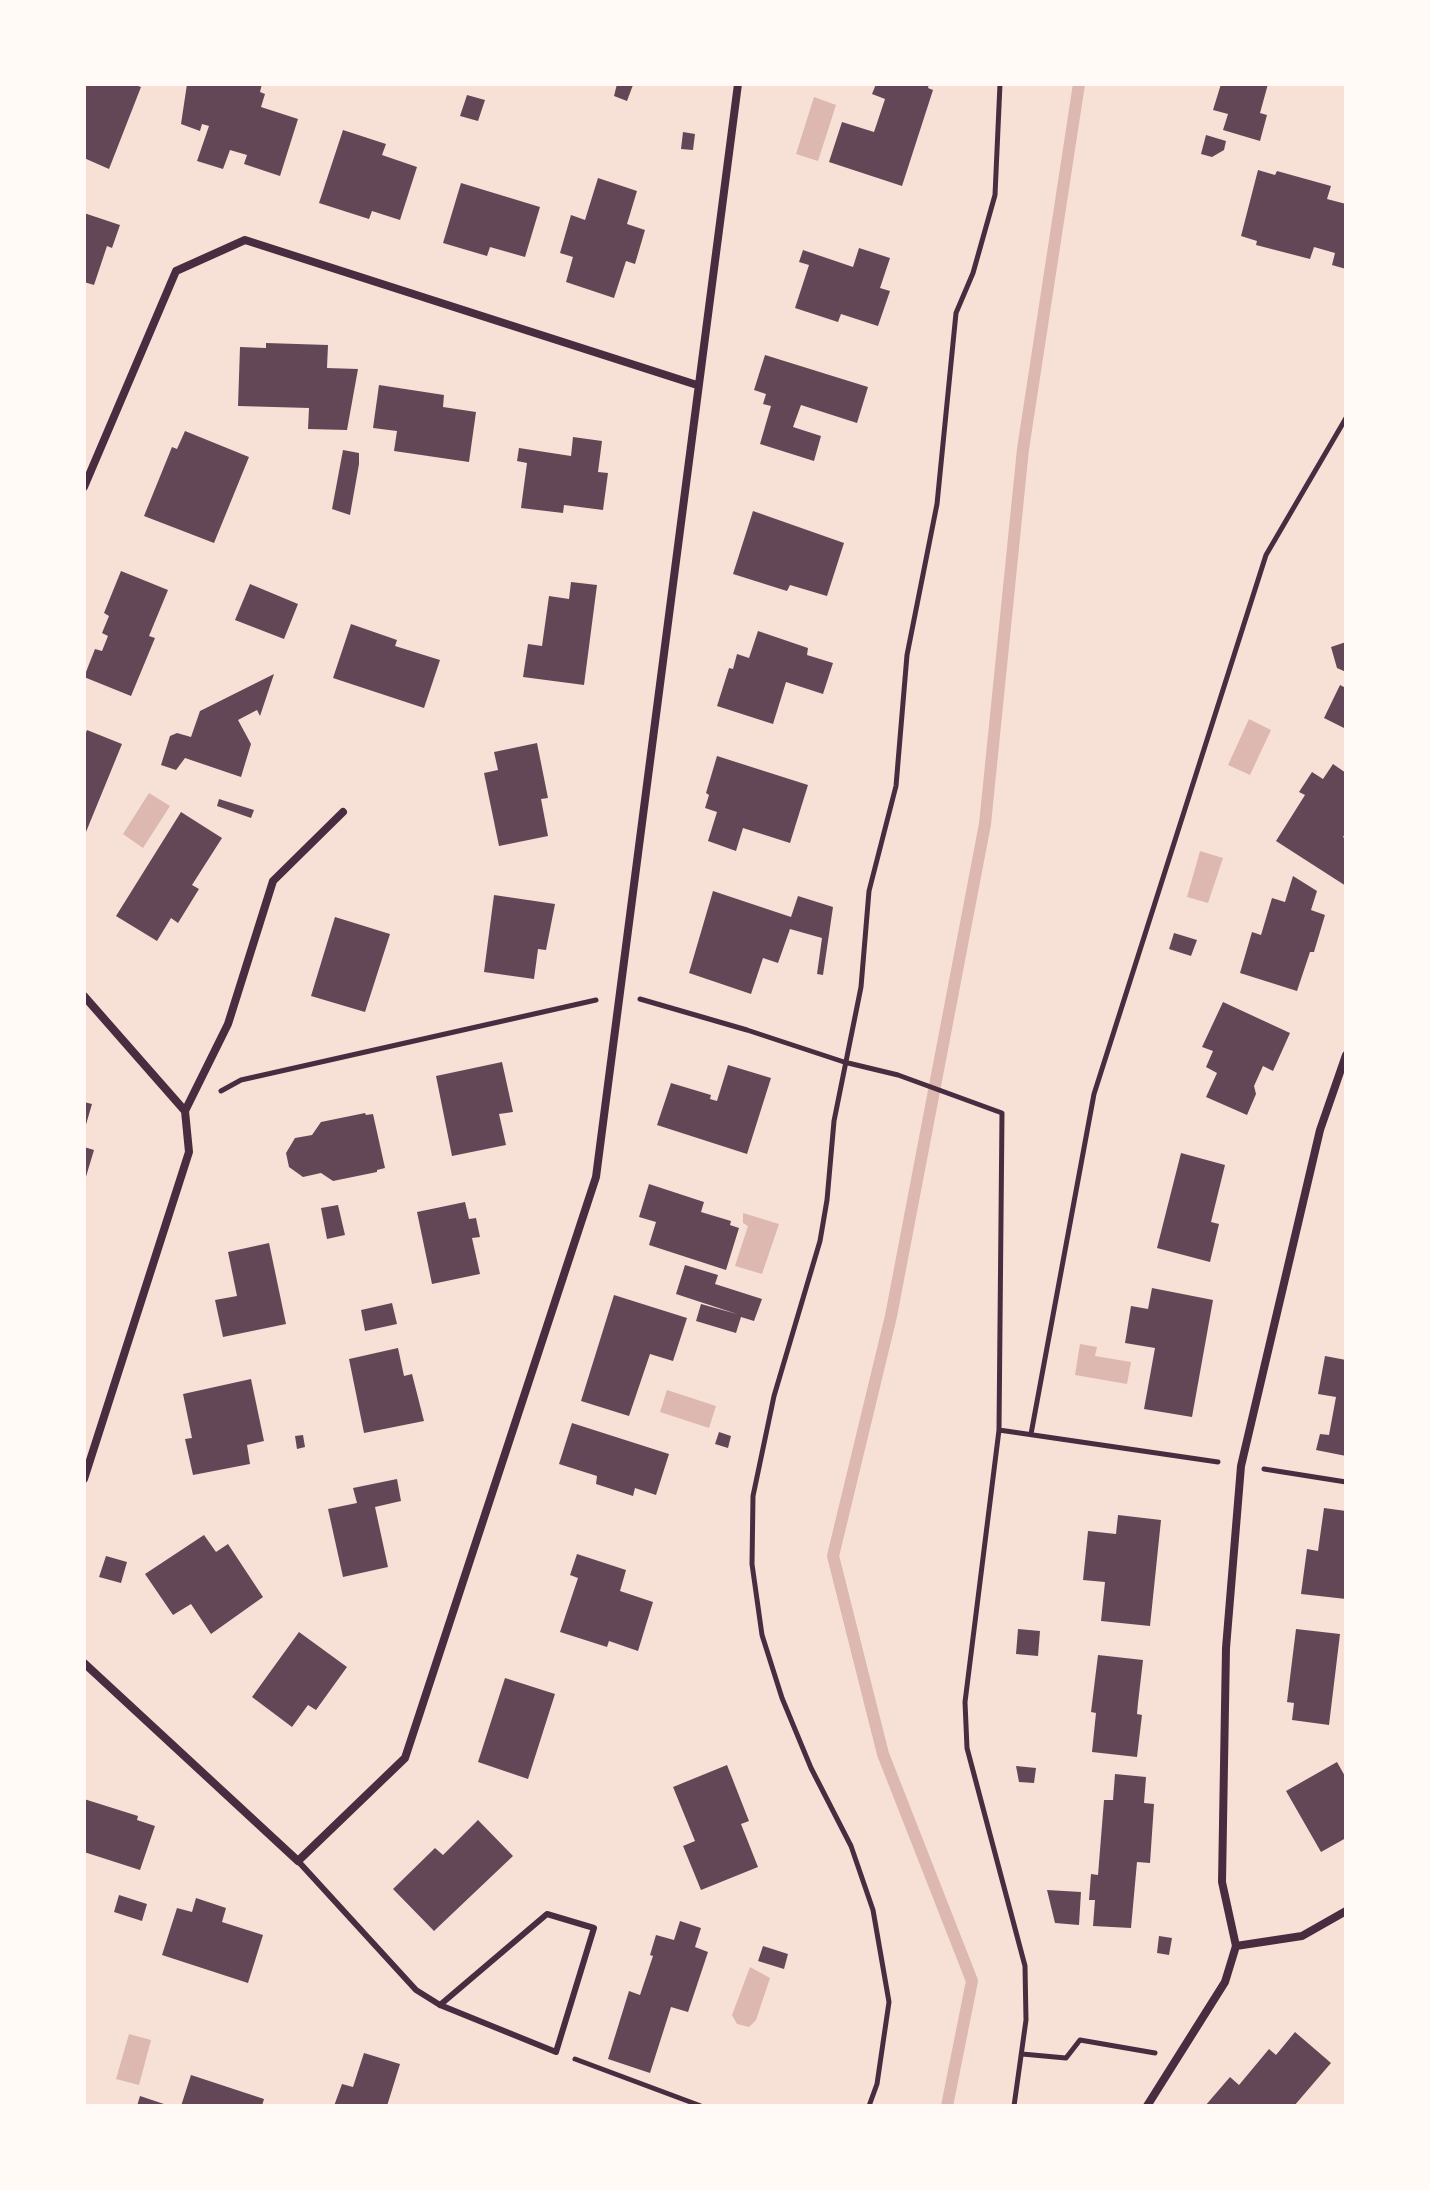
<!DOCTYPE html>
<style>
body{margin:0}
#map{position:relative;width:1430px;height:2190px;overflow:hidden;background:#f7e1d7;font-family:Lato,sans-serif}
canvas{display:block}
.frame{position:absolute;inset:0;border:86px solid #fffaf5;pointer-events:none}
</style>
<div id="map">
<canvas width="1430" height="2190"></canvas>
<div class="frame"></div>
</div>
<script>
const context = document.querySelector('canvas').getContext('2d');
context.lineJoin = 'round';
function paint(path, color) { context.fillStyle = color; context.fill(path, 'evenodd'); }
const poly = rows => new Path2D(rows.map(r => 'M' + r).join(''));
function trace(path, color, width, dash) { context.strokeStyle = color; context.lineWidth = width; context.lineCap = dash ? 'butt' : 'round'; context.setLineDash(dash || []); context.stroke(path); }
paint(poly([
 [814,97,836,105,818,161,796,154],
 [1249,719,1271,730,1250,775,1228,765],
 [149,793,170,806,143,848,123,834],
 [1200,851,1223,858,1208,903,1187,897],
 [743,1213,779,1224,762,1274,735,1266,748,1226,743,1223],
 [1080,1344,1097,1347,1095,1356,1131,1362,1127,1384,1075,1375],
 [667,1390,716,1406,709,1428,660,1412],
 [750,1967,770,1978,756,2020,749,2027,737,2024,732,2015],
 [129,2034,151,2040,139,2085,116,2079]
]), '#dcb8b0');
trace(poly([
 [947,2106,972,1981,883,1754,833,1556,891,1316,985,824,1023,449,1079,84]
]), '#dcb8b0', 12);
paint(poly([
 [84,84,133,84,141,87,109,169,84,158],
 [187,84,262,84,260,92,265,94,261,107,298,119,280,176,244,164,247,155,230,150,223,169,197,161,209,126,202,124,200,131,181,124],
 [617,84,633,85,627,101,614,96],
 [876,84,929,84,928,88,933,90,902,186,829,162,842,122,874,132,885,99,872,94],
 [1221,84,1268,84,1260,113,1267,115,1260,141,1223,130,1228,114,1213,110],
 [467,95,485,100,478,121,460,116],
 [343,130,386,144,382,155,417,167,400,220,372,211,369,219,319,203],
 [683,132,695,134,693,150,681,149],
 [1206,135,1226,141,1224,150,1212,157,1201,154],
 [1258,170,1275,175,1277,171,1331,186,1327,199,1346,204,1346,269,1332,265,1335,253,1314,247,1310,259,1256,245,1257,241,1241,236],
 [598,178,637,191,627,224,645,230,635,264,626,261,614,298,566,282,573,257,560,253,571,215,585,220],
 [461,183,540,207,525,257,490,247,487,256,443,243],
 [84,213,120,225,112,248,107,246,94,285,84,282],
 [859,248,890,258,880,288,890,291,878,326,841,314,838,322,795,308,809,265,799,262,803,250,853,267],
 [266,343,328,345,327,368,358,369,347,430,308,429,309,408,238,406,240,347,266,348],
 [765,355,868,387,857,423,801,405,793,427,821,436,814,461,760,444,771,406,763,404,766,394,754,390],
 [379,385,444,395,443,407,476,412,469,462,394,451,397,431,373,428],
 [185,431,249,457,214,543,144,516,172,447,177,449],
 [573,437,602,441,598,472,608,473,603,510,564,505,563,513,521,508,527,463,517,461,519,448,571,456],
 [343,450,359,453,359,464,350,515,332,509],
 [753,511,844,543,827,596,790,585,787,591,733,574],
 [121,571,168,590,149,636,155,638,131,696,84,677,95,649,102,651,108,636,102,633,109,616,104,613],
 [571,582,597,585,584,685,523,677,528,644,542,646,549,596,569,599],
 [250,584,298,604,284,639,235,620],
 [351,624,397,640,395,646,440,660,424,708,333,678],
 [758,631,808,648,807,655,833,663,823,694,786,682,773,724,717,706,729,668,733,669,737,654,749,658],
 [1346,642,1346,672,1337,668,1331,647],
 [274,674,260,716,257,710,238,720,251,744,241,777,185,758,176,770,161,765,170,736,177,733,191,737,200,711],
 [1340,685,1346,688,1346,729,1324,718],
 [87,730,122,744,86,832,84,831,84,737],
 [537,743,548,798,541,799,548,836,499,846,484,773,498,770,494,752],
 [717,756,808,785,790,843,743,828,736,851,708,841,717,812,705,808,709,795,706,793],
 [1333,764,1346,773,1346,832,1343,837,1346,839,1346,886,1276,841,1305,795,1299,792,1312,772,1323,779],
 [219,799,254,810,251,818,217,806],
 [181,812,222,838,192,885,199,889,178,923,171,918,157,941,116,916],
 [1293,876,1317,891,1311,910,1325,915,1314,952,1310,952,1297,991,1240,973,1252,932,1261,935,1272,898,1285,902],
 [713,891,791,917,798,896,833,907,823,975,817,974,822,938,790,929,778,963,763,958,751,994,689,973],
 [494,895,555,904,546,950,538,949,534,979,484,972],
 [335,917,390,934,365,1012,311,996],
 [1174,933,1197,940,1191,956,1169,949],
 [1223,1002,1290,1033,1273,1071,1263,1066,1254,1086,1256,1094,1247,1115,1206,1097,1217,1073,1206,1067,1213,1051,1202,1047],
 [502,1062,513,1112,499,1114,506,1145,452,1156,436,1076],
 [728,1065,771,1078,747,1154,657,1125,671,1083,711,1095,710,1099,717,1101],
 [84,1102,92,1104,85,1128,84,1128],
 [365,1113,366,1115,373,1114,385,1168,377,1170,377,1172,333,1181,321,1173,303,1177,289,1167,286,1153,295,1138,312,1135,321,1122],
 [84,1147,94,1150,85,1180,84,1180],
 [1181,1153,1225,1165,1211,1222,1219,1224,1210,1262,1157,1248],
 [649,1184,704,1202,701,1212,731,1221,730,1225,739,1228,726,1270,649,1245,656,1222,639,1217],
 [465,1202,469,1219,476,1218,480,1237,472,1238,480,1274,432,1284,417,1212],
 [338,1205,345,1235,327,1239,321,1208],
 [269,1243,286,1324,223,1337,215,1300,237,1296,228,1252],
 [685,1265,718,1275,715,1284,762,1299,754,1321,741,1317,736,1333,696,1321,701,1304,737,1314,676,1294],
 [1152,1288,1213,1300,1192,1417,1144,1409,1155,1348,1125,1343,1131,1306,1148,1309],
 [614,1295,687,1318,673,1361,650,1354,629,1416,581,1401],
 [392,1303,397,1324,365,1331,361,1310],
 [398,1348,404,1376,412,1374,424,1421,364,1433,349,1359],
 [1325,1356,1346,1360,1346,1456,1316,1450,1320,1434,1329,1435,1336,1397,1318,1394],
 [251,1379,264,1441,247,1445,250,1464,193,1475,185,1439,192,1438,183,1394],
 [572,1423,669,1454,656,1495,635,1488,633,1496,596,1484,597,1476,559,1464],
 [719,1432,731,1436,728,1448,715,1444],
 [303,1435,305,1447,297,1449,295,1436],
 [397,1479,401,1501,375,1507,388,1567,343,1577,328,1509,357,1503,353,1488],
 [1324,1508,1346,1511,1346,1599,1301,1594,1307,1549,1318,1551],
 [1118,1515,1161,1520,1150,1626,1101,1621,1105,1582,1083,1580,1088,1531,1116,1534],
 [204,1535,216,1552,228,1544,263,1597,211,1634,191,1604,173,1615,145,1574],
 [577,1554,626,1570,620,1591,653,1602,638,1651,609,1641,607,1647,560,1632,578,1578,570,1575],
 [106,1556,127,1562,121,1583,99,1577],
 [1018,1629,1040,1631,1038,1656,1016,1654],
 [1296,1629,1340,1634,1329,1725,1292,1720,1294,1703,1287,1702],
 [299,1632,347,1667,316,1710,308,1705,292,1727,252,1697],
 [1098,1655,1143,1660,1138,1703,1137,1714,1142,1715,1137,1757,1092,1752,1096,1713,1091,1712],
 [505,1678,555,1694,528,1779,478,1762],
 [1337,1762,1346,1778,1346,1838,1321,1852,1286,1791],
 [727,1765,749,1821,741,1824,758,1867,701,1890,683,1846,695,1841,673,1787],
 [1016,1766,1036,1768,1034,1783,1019,1782],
 [1115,1774,1146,1777,1144,1803,1154,1804,1150,1863,1137,1862,1131,1928,1093,1926,1095,1900,1089,1900,1091,1874,1098,1875,1104,1800,1113,1800],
 [84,1799,138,1816,137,1820,155,1826,140,1870,84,1852],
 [478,1820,513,1856,434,1931,393,1889,435,1848,443,1855],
 [1047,1890,1081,1892,1079,1925,1055,1923],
 [119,1895,147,1904,142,1921,114,1912],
 [196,1898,226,1908,222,1922,263,1935,248,1983,162,1955,177,1908,192,1912],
 [680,1921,701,1928,695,1947,708,1952,688,2012,671,2007,650,2073,608,2059,629,1991,640,1995,653,1956,650,1955,656,1935,674,1940],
 [1159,1936,1172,1938,1169,1955,1157,1953],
 [763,1946,788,1954,784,1969,758,1961],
 [1295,2032,1331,2063,1294,2106,1205,2106,1230,2077,1239,2085,1269,2049,1276,2055],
 [364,2053,400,2064,387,2106,334,2106,342,2084,353,2087],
 [191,2075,264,2099,262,2106,181,2106],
 [140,2096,167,2105,167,2106,137,2106]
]), '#644757');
trace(poly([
 [640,999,747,1030,844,1062,898,1075,1002,1113,999,1430,965,1702,967,1748,1025,1966,1026,2020,1014,2106],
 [221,1091,241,1080,596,1000],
 [999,1430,1218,1462],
 [1031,1434,1094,1094,1266,555,1346,418],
 [1264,1469,1346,1482],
 [1022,2054,1066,2058,1080,2040,1155,2053],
 [575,2059,701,2106],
 [869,2106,877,2084,889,2002,873,1910,851,1846,811,1768,782,1698,762,1635,752,1564,753,1496,774,1396,820,1241,827,1200,834,1121,861,987,869,891,896,786,907,655,937,504,956,313,973,273,995,195,1000,84]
]), '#4a2c40', 5);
trace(poly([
 [298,1861,416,1990,440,2005,556,2052,594,1928,547,1914,440,2005]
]), '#4a2c40', 6);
trace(poly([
 [84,487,176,271,245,240,697,385],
 [84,996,185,1111,189,1152,84,1479],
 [185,1111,228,1024,273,881,343,812],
 [84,1663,298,1861,405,1758,596,1177,738,84],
 [1236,1946,1222,1882,1226,1648,1241,1466,1320,1130,1346,1055],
 [1236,1946,1302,1936,1346,1911],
 [1147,2106,1225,1982,1236,1946]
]), '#4a2c40', 8);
</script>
